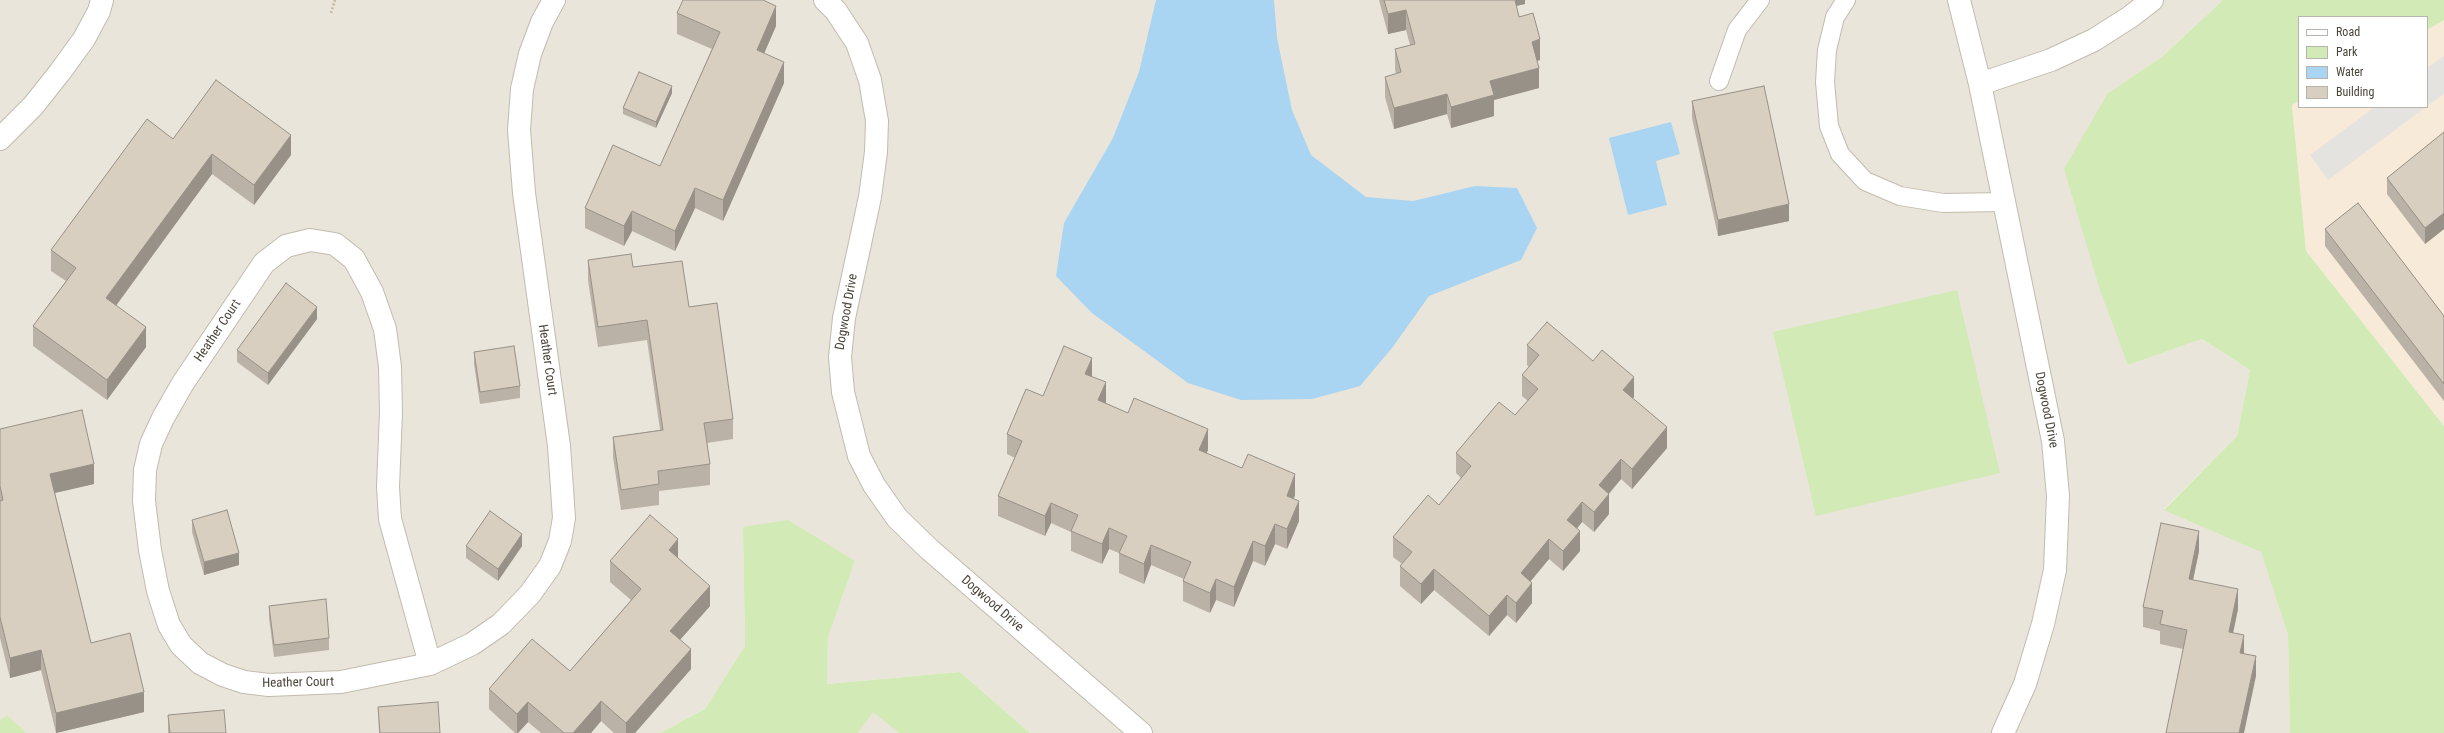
<!DOCTYPE html>
<style>
body{margin:0}
#map{position:relative;width:2444px;height:733px;overflow:hidden;background:#f6f3ec;font-family:"Roboto Condensed",sans-serif}
canvas{display:block}
.legend{position:absolute;left:2298px;top:16px;width:130px;height:92px;box-sizing:border-box;background:#fff;border:1px solid #b7b4b0;margin:0;padding:5px 7px;list-style:none;font-size:12px;color:#4b4439}
.legend li{display:flex;align-items:center;gap:8px;height:20px}
.legend b{width:20px;border:1px solid #b7b4b0}
</style>
<div id="map">
<canvas width="2444" height="733"></canvas>
<ul class="legend">
<li><b style="height:5px;background:#fff"></b>Road</li>
<li><b style="height:11px;background:#d2eab5"></b>Park</li>
<li><b style="height:11px;background:#a9d4f2"></b>Water</li>
<li><b style="height:11px;background:#d8cfc1"></b>Building</li>
</ul>
</div>
<script>
const context = document.querySelector('canvas').getContext('2d');
context.lineJoin = 'round';
function paint(path, color) { context.fillStyle = color; context.fill(path, 'evenodd'); }
const poly = rows => new Path2D(rows.map(r => 'M' + r).join(''));
function trace(path, color, width, dash) { context.strokeStyle = color; context.lineWidth = width; context.lineCap = dash ? 'butt' : 'round'; context.setLineDash(dash || []); context.stroke(path); }
function drawText(font, color, halo, rows, align = 'center') {
  context.font = font + ' "Roboto Condensed",sans-serif'; context.lineWidth = 3; context.setLineDash([]); context.textBaseline = 'middle'; context.strokeStyle = halo; context.fillStyle = color; for (const [text, x, y, turn = 0] of rows) {
    context.save(); context.translate(x, y); context.rotate((+turn || 0) * Math.PI / 180); context.textAlign = isNaN(turn) ? turn : align; if (halo) context.strokeText(text, 0, 0); context.fillText(text, 0, 0); context.restore();
  }
}
paint(poly([
 [0,0,2223,0,2163,56,2108,93,2128,365,2202,339,2250,370,2237,436,2164,509,2261,551,2288,635,2290,733,1030,733,960,672,826,684,828,637,855,561,743,527,745,646,705,709,660,733,27,733,7,715,0,720],
 [873,711,899,733,858,733]
]), '#eae5da');
paint(poly([
 [2444,20,2444,426,2306,251,2292,105,2299,101,2299,107,2427,107,2427,30]
]), '#f7ead8');
paint(poly([
 [2223,0,2444,0,2444,20,2427,30,2427,17,2299,17,2299,101,2292,105,2306,251,2444,426,2444,733,2290,733,2288,635,2261,552,2164,510,2237,436,2250,370,2202,339,2128,365,2101,293,2064,169,2108,93,2163,56],
 [1957,290,2000,473,1816,516,1773,332],
 [788,520,855,561,828,637,827,684,960,672,1030,733,899,733,873,712,858,733,660,733,705,709,745,646,743,527],
 [7,715,27,733,0,733,0,720]
]), '#d2eab5');
paint(poly([
 [2444,56,2444,94,2427,106,2427,68],
 [2375,107,2426,107,2328,180,2310,155]
]), '#e5e3e0');
paint(poly([
 [1156,0,1274,0,1277,38,1292,110,1311,155,1366,197,1413,201,1475,186,1517,188,1537,228,1521,260,1429,296,1392,348,1360,386,1312,399,1241,400,1188,383,1092,313,1056,276,1064,223,1113,138,1139,72],
 [1671,122,1680,154,1656,161,1667,205,1628,215,1609,138]
]), '#a9d4f2');
const lane = poly([
 [1846,0,1835,17,1827,50,1825,82,1829,126,1840,154,1865,181,1900,196,1943,203,2004,202],
 [1719,81,1737,30,1760,0]
]);
const street = poly([
 [825,0,836,11,857,43,870,80,877,121,876,152,870,197,844,318,840,357,843,392,859,456,874,485,897,518,929,549,1141,733],
 [1959,0,1980,84,2053,441,2058,496,2055,570,2043,624,2025,684,2003,733],
 [1980,84,2051,60,2094,40,2130,17,2152,0],
 [0,139,33,106,60,72,84,39,99,11,102,0],
 [430,664,390,519,388,487,391,412,390,367,385,329,372,292,354,259,335,244,310,240,286,246,264,263,183,383,163,418,151,444,145,470,144,501,150,550,158,591,169,625,181,645,200,663,223,675,244,682,269,685,341,682,430,664,472,644,501,624,530,594,550,566,560,541,564,518,559,446,524,193,519,130,522,89,530,54,542,22,554,0]
]);
trace(lane, '#c2bbae', 20);
trace(street, '#c2bbae', 24);
trace(poly([
 [331,13,335,0]
]), '#c4b79f', 2.5, [2, 2]);
trace(lane, '#fff', 18);
trace(street, '#fff', 22);
paint(poly([
 [1379,0,1525,0,1525,4,1516,6,1519,17,1540,60,1537,61,1539,88,1494,100,1494,116,1451,128,1447,114,1394,129,1385,97,1385,77,1396,74,1395,69,1395,49,1410,45,1406,30,1388,34],
 [677,13,776,26,764,53,784,83,723,221,695,208,675,251,632,231,624,246,585,228,585,208,660,166,712,49,677,34],
 [672,93,656,128,623,114,623,108],
 [1692,101,1789,221,1718,236,1692,118],
 [2444,132,2444,229,2425,244,2387,194,2387,178],
 [173,139,291,155,254,205,212,174,116,306,146,347,107,400,33,346,33,326,66,281,51,271,51,250],
 [2325,229,2444,316,2444,401,2325,246],
 [588,260,633,267,689,307,733,419,733,439,707,443,710,464,710,485,659,491,659,505,621,510,613,457,613,437,660,430,647,340,598,347,588,280],
 [317,319,268,385,237,362,237,350],
 [1527,345,1634,397,1633,398,1667,448,1632,489,1621,479,1609,494,1609,514,1594,532,1582,522,1577,529,1580,551,1563,571,1549,559,1530,581,1532,603,1516,623,1507,615,1489,636,1434,590,1421,604,1400,586,1400,566,1402,564,1393,557,1393,537,1439,505,1461,478,1456,473,1456,453,1515,415,1528,401,1522,396,1522,375,1529,367,1527,365],
 [474,352,520,386,520,398,480,404,474,364],
 [1092,377,1106,403,1208,450,1206,453,1295,495,1294,498,1299,521,1287,549,1275,544,1265,566,1253,561,1234,607,1216,600,1210,613,1183,601,1183,581,1184,579,1151,565,1144,584,1119,573,1119,553,1109,549,1102,564,1071,551,1071,532,1051,523,1045,536,998,516,998,496,1015,458,1007,454,1007,434,1043,396],
 [0,429,94,484,55,493,91,643,144,712,56,733,41,670,10,678,0,638],
 [192,520,239,565,204,575,192,532],
 [466,546,522,546,498,581,466,558],
 [2199,551,2193,580,2238,609,2233,633,2256,676,2183,649,2160,644,2160,631,2143,627,2143,607],
 [678,558,710,606,680,640,691,669,635,733,614,733,601,721,591,733,541,733,528,722,518,733,515,733,489,709,489,689,570,671,631,600,610,582,610,561],
 [269,606,329,638,329,650,274,657,269,618],
 [378,707,440,733,379,733],
 [168,715,226,733,168,733]
]), '#bab2a6');
paint(poly([
 [1511,0,1525,0,1525,4,1511,7],
 [776,6,776,26,757,70,757,50],
 [1406,10,1406,30,1388,34,1388,14],
 [1540,39,1540,60,1532,62,1532,42],
 [784,62,784,83,723,221,723,200],
 [1539,68,1539,88,1494,100,1494,116,1451,128,1451,107,1490,81],
 [672,86,672,93,656,128,656,122],
 [1447,94,1447,114,1394,129,1394,108],
 [291,135,291,155,254,205,254,185],
 [212,154,212,174,106,319,106,298],
 [695,188,695,208,675,251,675,231],
 [1789,204,1789,221,1718,236,1718,220],
 [632,211,632,231,624,246,624,226],
 [2444,213,2444,229,2425,244,2425,228],
 [317,307,317,319,268,385,268,373],
 [146,327,146,347,107,400,107,380],
 [1092,358,1092,378,1085,374],
 [1634,377,1634,397,1623,410,1623,390],
 [1106,382,1106,403,1098,420,1098,400],
 [1667,427,1667,448,1632,489,1632,469],
 [1208,429,1208,450,1199,471,1199,450],
 [1621,459,1621,479,1599,505,1599,485],
 [94,464,94,484,50,494,50,474],
 [1295,474,1295,495,1287,516,1287,496],
 [1609,494,1609,514,1594,532,1594,512],
 [1299,501,1299,521,1287,549,1287,529],
 [1582,502,1582,522,1567,540,1567,520],
 [1051,503,1051,523,1045,536,1045,516],
 [1275,524,1275,544,1265,566,1265,546],
 [1109,528,1109,549,1102,564,1102,544],
 [1580,531,1580,551,1563,571,1563,551],
 [2199,531,2199,551,2189,599,2189,579],
 [522,534,522,546,498,581,498,569],
 [678,539,678,560,669,550],
 [1549,539,1549,559,1521,593,1521,573],
 [1253,541,1253,561,1234,607,1234,587],
 [1151,545,1151,565,1144,584,1144,564],
 [239,553,239,565,204,575,204,562],
 [1434,569,1434,590,1421,604,1421,584],
 [1216,579,1216,600,1210,613,1210,593],
 [1532,583,1532,603,1516,623,1516,603],
 [710,586,710,606,670,651,670,631],
 [2238,589,2238,609,2229,652,2229,632],
 [1507,595,1507,615,1489,636,1489,616],
 [2244,635,2244,655,2240,653],
 [691,649,691,669,635,733,626,733,626,723],
 [41,650,41,670,10,678,10,658],
 [2256,656,2256,676,2244,733,2239,733],
 [144,692,144,712,56,733,56,713],
 [601,701,601,721,591,733,573,733],
 [528,702,528,722,518,733,517,733,517,714]
]), '#979187');
const building = poly([
 [683,0,763,0,776,6,757,50,784,62,723,200,695,188,675,231,632,211,624,226,585,208,613,145,660,166,720,32,677,13,683,0],
 [1384,0,1515,0,1519,17,1533,13,1540,39,1532,42,1539,68,1490,81,1494,95,1451,107,1447,94,1394,108,1385,77,1401,72,1395,49,1415,44,1406,10,1388,14,1384,0],
 [639,72,672,86,656,122,623,108,639,72],
 [216,80,291,135,254,185,212,154,106,298,146,327,107,380,33,326,76,268,51,250,147,119,173,139,216,80],
 [1764,86,1789,204,1718,220,1692,101,1764,86],
 [2444,132,2444,213,2425,228,2387,178,2444,132],
 [2358,203,2444,316,2444,384,2325,229,2358,203],
 [631,254,633,267,682,261,689,307,717,303,733,419,704,423,710,464,658,471,659,484,621,490,613,437,663,430,647,320,598,327,588,260,631,254],
 [286,283,317,307,268,373,237,350,286,283],
 [1547,322,1593,361,1602,350,1634,377,1623,390,1667,427,1632,469,1621,459,1599,485,1609,494,1594,512,1582,502,1567,520,1580,531,1563,551,1549,539,1521,573,1532,583,1516,603,1507,595,1489,616,1434,569,1421,584,1400,566,1412,552,1393,537,1428,495,1439,505,1471,466,1456,453,1499,402,1515,415,1538,389,1522,375,1539,355,1527,345,1547,322],
 [514,346,520,386,480,392,474,352,514,346],
 [1064,346,1092,358,1085,374,1106,382,1098,400,1128,413,1134,398,1208,429,1199,450,1242,468,1248,454,1295,474,1287,496,1299,501,1287,529,1275,524,1265,546,1253,541,1234,587,1216,579,1210,593,1183,581,1191,562,1151,545,1144,564,1119,553,1127,536,1109,528,1102,544,1071,531,1078,515,1051,503,1045,516,998,496,1022,441,1007,434,1026,389,1043,396,1064,346],
 [82,410,94,464,50,474,91,643,130,633,144,692,56,713,41,650,10,658,0,617,0,501,3,500,0,486,0,429,82,410],
 [227,510,239,553,204,562,192,520,227,510],
 [490,511,522,534,498,569,466,546,490,511],
 [650,515,678,539,669,550,710,586,670,631,691,649,626,723,601,701,573,733,564,733,528,702,517,714,489,689,532,639,570,671,641,589,610,561,650,515],
 [2161,523,2199,531,2189,579,2238,589,2229,632,2244,635,2240,653,2256,656,2239,733,2166,733,2187,630,2160,624,2163,611,2143,607,2161,523],
 [326,599,329,638,274,645,269,606,326,599],
 [438,702,440,733,380,733,378,707,438,702],
 [224,710,226,733,170,733,168,715,224,710]
]);
paint(building, '#d8cfc1');
trace(building, '#979187', 1);
drawText('13px', '#4b4439', '#fff', [
 ["Dogwood Drive",847,312,-80],
 ["Heather Court",218,331,-56],
 ["Heather Court",547,360,82],
 ["Dogwood Drive",2046,410,79],
 ["Dogwood Drive",992,604,41],
 ["Heather Court",298,683,-1]
]);
</script>
